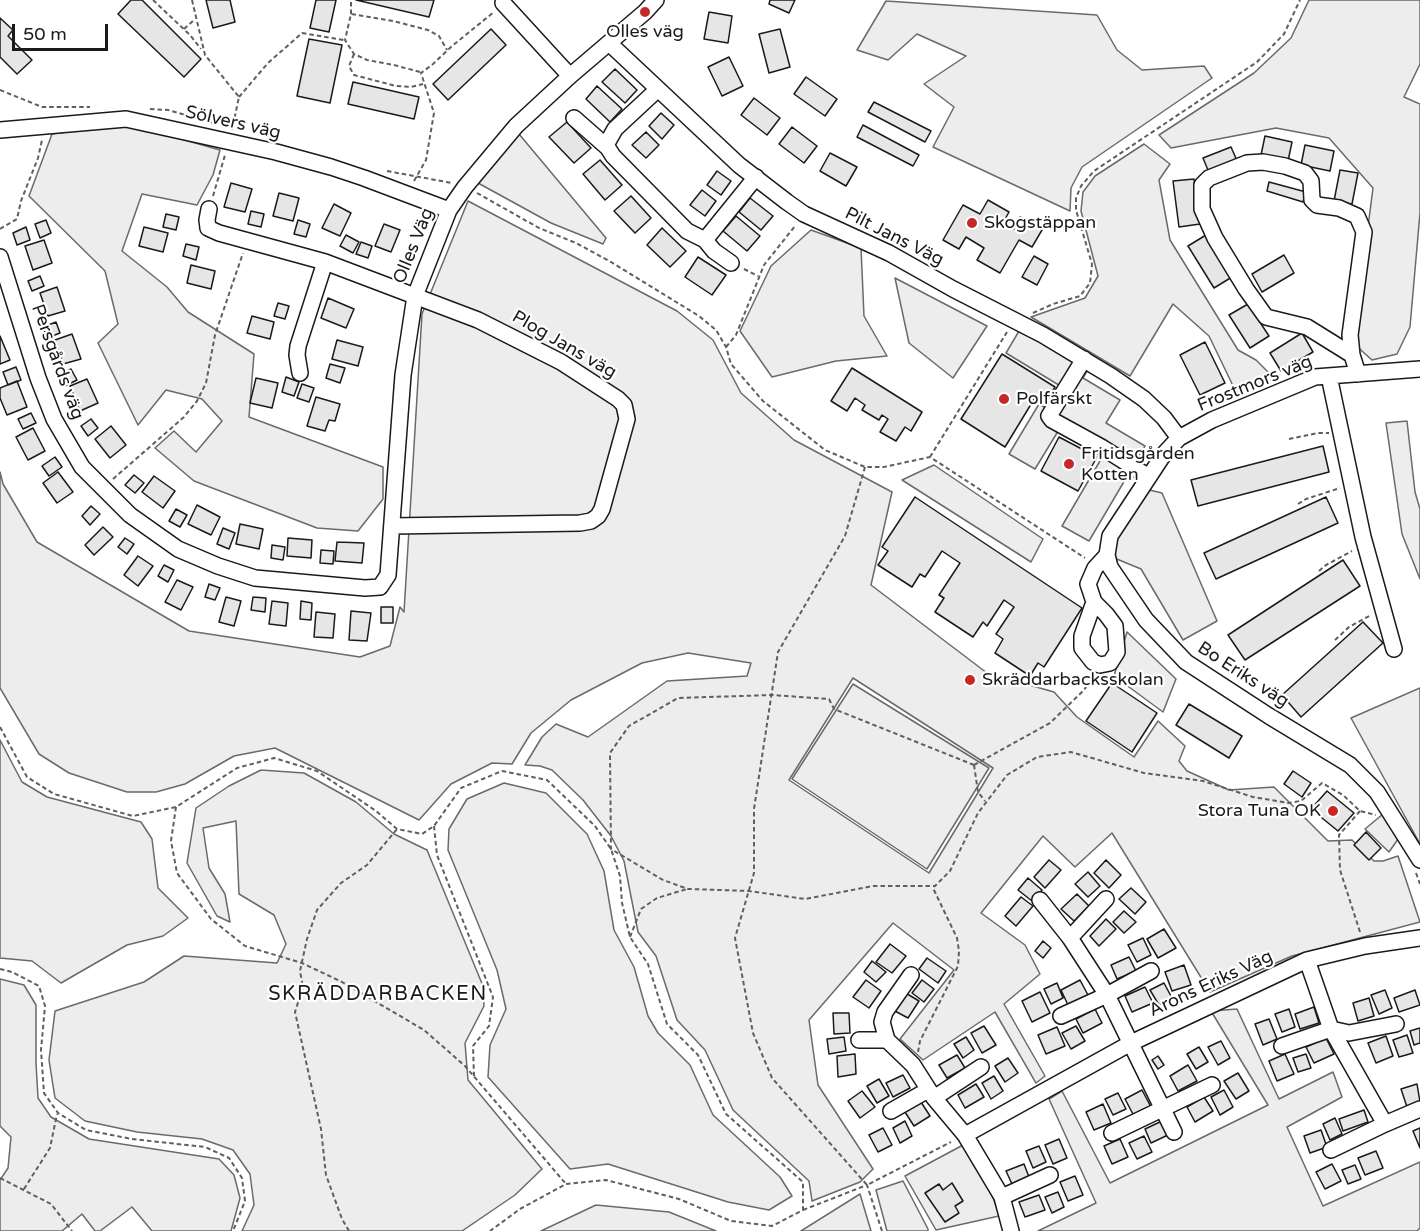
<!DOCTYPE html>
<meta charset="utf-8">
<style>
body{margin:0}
#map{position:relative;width:1420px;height:1231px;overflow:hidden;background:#fff;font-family:"Varela Round",sans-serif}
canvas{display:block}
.scale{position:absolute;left:12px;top:24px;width:96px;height:27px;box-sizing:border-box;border:3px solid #1a1a1a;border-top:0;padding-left:8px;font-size:18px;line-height:21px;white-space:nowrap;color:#1a1a1a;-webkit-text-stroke:4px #fff;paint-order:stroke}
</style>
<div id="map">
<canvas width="1420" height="1231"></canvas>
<div class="scale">50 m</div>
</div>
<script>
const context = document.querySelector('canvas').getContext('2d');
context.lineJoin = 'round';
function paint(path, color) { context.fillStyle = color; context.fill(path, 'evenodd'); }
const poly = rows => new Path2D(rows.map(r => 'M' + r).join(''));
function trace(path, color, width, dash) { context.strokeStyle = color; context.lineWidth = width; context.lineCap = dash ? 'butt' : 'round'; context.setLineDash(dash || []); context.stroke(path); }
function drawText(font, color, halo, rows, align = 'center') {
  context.font = font + ' "Varela Round",sans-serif'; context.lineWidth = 4.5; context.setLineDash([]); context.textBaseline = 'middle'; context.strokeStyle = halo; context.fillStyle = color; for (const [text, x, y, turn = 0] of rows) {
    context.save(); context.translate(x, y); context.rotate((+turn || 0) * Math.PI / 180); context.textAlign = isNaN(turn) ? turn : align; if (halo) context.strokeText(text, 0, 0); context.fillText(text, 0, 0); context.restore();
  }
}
const built = poly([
 [1309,0,1420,0,1420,64,1404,97,1420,104,1420,213,1410,327,1397,354,1372,360,1353,343,1373,188,1329,138,1276,128,1171,148,1159,135,1254,73,1291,38,1309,0],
 [886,1,1097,15,1117,50,1142,70,1204,66,1212,78,1082,167,1071,188,1070,211,933,147,954,107,924,84,966,56,917,34,888,60,857,50,886,1],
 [128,124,220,150,213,175,197,205,142,194,122,251,167,287,188,312,254,354,249,417,383,467,383,499,358,531,317,528,194,481,155,448,174,431,196,452,222,421,202,399,166,390,138,425,98,343,118,324,105,271,29,196,52,134,128,124],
 [519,134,606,238,603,244,551,223,478,183,519,134],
 [1144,144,1170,164,1159,180,1170,240,1238,350,1256,360,1275,379,1236,392,1209,336,1173,304,1130,376,1031,317,1085,298,1098,276,1081,211,1083,192,1095,176,1144,144],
 [468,201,677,311,713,340,741,393,794,440,892,492,871,585,987,673,1054,692,1077,717,1134,757,1158,721,1185,746,1179,761,1187,771,1229,790,1274,787,1328,841,1352,840,1374,861,1383,861,1398,856,1420,922,1292,956,1210,992,1112,833,1075,867,1043,836,981,913,1025,945,1040,974,1004,1004,1045,1076,1036,1083,995,1012,923,1060,900,1039,954,970,893,923,809,1020,818,1085,873,1169,860,1182,812,1201,809,1181,733,1110,705,1050,677,1020,656,956,638,932,624,861,611,836,583,800,552,770,540,766,525,765,542,737,556,724,588,737,667,681,747,676,751,663,688,653,642,663,571,700,531,733,512,764,492,763,451,784,419,820,275,748,234,756,185,784,156,792,127,792,69,773,39,754,0,688,0,472,3,484,37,542,189,631,360,657,390,646,400,607,404,612,422,314,468,201],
 [853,678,993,768,929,873,789,780,853,678],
 [811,230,861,248,864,316,887,356,836,361,772,377,740,331,771,266,811,230],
 [895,278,987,326,953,378,909,343,895,278],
 [1022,326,1090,366,1083,378,1120,400,1106,423,1145,446,1089,541,1062,526,1104,454,1060,428,1035,469,1009,454,1039,404,1049,410,1062,387,1006,353,1022,326],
 [1407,421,1415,492,1420,509,1420,579,1402,534,1386,423,1407,421],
 [934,465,1043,539,1031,562,902,480,934,465],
 [1141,488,1162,493,1217,621,1183,640,1141,569,1107,555,1141,488],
 [1127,632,1176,679,1163,712,1114,676,1127,632],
 [853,684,989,768,927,869,792,779,853,684],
 [1420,688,1420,844,1351,718,1420,688],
 [0,740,22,782,47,797,141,822,152,839,158,888,188,918,163,936,127,945,61,983,32,961,0,958,0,740],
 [261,770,304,773,356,802,394,834,427,850,483,986,484,1006,465,1043,468,1080,542,1169,515,1195,462,1231,242,1231,254,1205,250,1174,233,1150,202,1139,137,1132,85,1121,55,1098,49,1060,55,1011,144,982,184,956,277,963,286,944,274,915,239,894,236,821,203,828,209,868,225,894,230,922,217,916,187,863,196,808,229,786,261,770],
 [504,783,546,793,587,834,604,871,614,930,634,967,648,1016,658,1033,690,1065,713,1115,780,1177,792,1196,769,1210,728,1202,608,1164,570,1169,488,1077,490,1045,506,1009,497,970,448,850,449,829,467,799,504,783],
 [1389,809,1403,832,1389,852,1365,829,1389,809],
 [0,979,24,985,36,1005,36,1063,38,1098,51,1117,89,1139,219,1159,234,1175,240,1198,231,1231,152,1231,132,1207,100,1231,95,1231,82,1214,62,1231,0,1231,0,1180,8,1168,11,1137,0,1126,0,979],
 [1237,1009,1279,1099,1333,1072,1342,1097,1287,1127,1323,1206,1420,1162,1420,1228,1417,1231,1038,1231,1096,1203,1049,1099,1062,1091,1110,1183,1268,1105,1211,1011,1237,1009],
 [965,1144,991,1191,999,1216,936,1230,905,1176,965,1144],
 [903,1181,928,1229,928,1231,887,1231,876,1190,903,1181],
 [860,1194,871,1231,801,1231,860,1194],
 [596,1205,669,1212,716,1231,541,1231,596,1205]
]);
paint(built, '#ededed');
trace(built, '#6a6a6a', 1.5);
const building = poly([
 [131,0,142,0,201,59,184,77,118,14,131,0],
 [206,0,230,0,235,22,213,28,206,0],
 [316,0,336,0,329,32,310,28,316,0],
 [356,0,434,0,429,17,356,0],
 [770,0,795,0,789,13,769,4,770,0],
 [709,12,732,16,728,43,704,39,709,12],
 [0,18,13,30,8,36,32,60,17,74,0,57,0,18],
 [491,29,506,45,448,100,433,84,491,29],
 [780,29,790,67,769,73,759,34,780,29],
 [309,39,342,45,330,103,297,96,309,39],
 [729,57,743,86,722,96,708,67,729,57],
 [615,69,637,90,625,103,602,82,615,69],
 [806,77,837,99,825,116,794,94,806,77],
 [353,82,419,97,414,119,348,104,353,82],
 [597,86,622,109,610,122,586,99,597,86],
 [754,98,780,118,767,135,741,115,754,98],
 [874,102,931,131,925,142,868,112,874,102],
 [661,113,674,125,662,139,649,126,661,113],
 [567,122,591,148,574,163,549,137,567,122],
 [863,125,919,155,913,166,857,137,863,125],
 [792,127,817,146,804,163,779,144,792,127],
 [646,132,659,145,646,158,632,145,646,132],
 [1265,136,1292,142,1288,161,1261,155,1265,136],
 [1305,145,1334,151,1330,171,1301,165,1305,145],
 [1231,147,1238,163,1210,175,1203,158,1231,147],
 [830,153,857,167,846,186,820,171,830,153],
 [600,160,622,185,605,200,583,174,600,160],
 [1340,170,1358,173,1352,204,1334,201,1340,170],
 [717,171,731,181,721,195,707,185,717,171],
 [1194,179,1200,224,1179,227,1173,181,1194,179],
 [1269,182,1306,192,1303,202,1267,191,1269,182],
 [231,183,252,189,245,212,224,207,231,183],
 [702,190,716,201,705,216,690,205,702,190],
 [279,193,299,198,293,221,273,216,279,193],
 [631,196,651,218,635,233,614,211,631,196],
 [750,198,773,216,761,230,739,212,750,198],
 [988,200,1009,212,1003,223,1014,229,1020,217,1042,230,1032,247,1019,240,1000,273,977,260,984,248,966,237,959,249,943,240,963,205,980,214,988,200],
 [334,204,351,213,340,236,322,228,334,204],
 [251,211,264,214,261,227,248,224,251,211],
 [166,214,179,217,176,230,163,227,166,214],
 [736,216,760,236,747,251,723,231,736,216],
 [46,220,51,233,40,238,35,224,46,220],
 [298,220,310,224,306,237,294,234,298,220],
 [384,224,400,230,391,252,375,246,384,224],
 [26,227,30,240,17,245,13,233,26,227],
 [144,227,168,233,163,252,139,246,144,227],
 [662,228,686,251,670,267,647,245,662,228],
 [346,235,359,242,353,253,340,246,346,235],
 [1206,235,1232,277,1214,288,1188,246,1206,235],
 [44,240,52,263,33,270,25,246,44,240],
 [361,242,372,246,368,258,356,254,361,242],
 [186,244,199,247,196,260,183,256,186,244],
 [1284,255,1294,273,1262,292,1252,274,1284,255],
 [1034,256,1048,264,1037,285,1022,277,1034,256],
 [698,257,726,275,712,295,685,277,698,257],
 [191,265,215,271,211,289,187,283,191,265],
 [40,276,44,286,32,291,28,281,40,276],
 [57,287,65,311,48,316,40,293,57,287],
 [328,298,354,309,346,328,321,318,328,298],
 [278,303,289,306,285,319,274,316,278,303],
 [1248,304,1269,336,1250,348,1229,315,1248,304],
 [252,316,274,322,270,339,247,333,252,316],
 [56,322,60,333,47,338,43,327,56,322],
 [1302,333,1313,352,1281,371,1270,353,1302,333],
 [72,334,81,359,63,364,55,340,72,334],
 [0,336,10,360,0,364,0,336],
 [337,340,363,347,358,366,332,359,337,340],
 [1205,342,1225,383,1200,395,1180,355,1205,342],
 [1002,354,1055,387,1046,402,1036,396,1005,447,961,419,1002,354],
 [330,364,345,368,340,383,326,378,330,364],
 [16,367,21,380,8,385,3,372,16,367],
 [852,368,922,412,911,431,905,427,896,441,880,432,888,419,882,415,879,420,862,410,865,405,855,398,847,411,831,401,852,368],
 [71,369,77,380,65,386,59,375,71,369],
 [286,377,299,382,294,396,282,392,286,377],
 [256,378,278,383,272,408,250,403,256,378],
 [87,379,98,403,80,411,70,386,87,379],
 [17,381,27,407,7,415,0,398,0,388,17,381],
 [302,384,314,388,309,402,297,398,302,384],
 [316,397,340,404,335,421,329,420,325,431,307,426,316,397],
 [31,413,36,423,23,429,18,419,31,413],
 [91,419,98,428,88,436,81,426,91,419],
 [111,426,126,445,110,458,95,439,111,426],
 [33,428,45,451,28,460,16,437,33,428],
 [1059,437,1097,457,1078,491,1041,471,1059,437],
 [1323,446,1329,472,1198,506,1191,480,1323,446],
 [55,457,62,467,49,476,42,466,55,457],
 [58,472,73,492,57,503,43,483,58,472],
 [134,475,144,483,135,493,125,485,134,475],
 [154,476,175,491,163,508,142,492,154,476],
 [915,497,1082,608,1044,667,1038,663,1030,676,995,653,1003,639,996,634,1014,607,1004,600,987,626,983,622,973,637,935,612,944,598,939,595,960,563,942,551,925,577,920,574,912,587,878,565,888,551,882,547,915,497],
 [1326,497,1338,523,1216,579,1204,553,1326,497],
 [197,505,220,517,211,535,188,524,197,505],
 [91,506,100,514,90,525,82,516,91,506],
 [176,509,187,515,180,527,169,521,176,509],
 [240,524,263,529,259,549,236,544,240,524],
 [103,527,113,537,94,555,85,545,103,527],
 [223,528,235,533,229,549,217,544,223,528],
 [125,538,134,544,127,554,118,547,125,538],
 [288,538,312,540,311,558,287,556,288,538],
 [337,542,364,543,362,563,335,561,337,542],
 [272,545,285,547,283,560,271,558,272,545],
 [321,550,334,551,333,564,320,563,321,550],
 [138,556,153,566,138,586,124,575,138,556],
 [1343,560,1360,586,1245,660,1228,635,1343,560],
 [164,565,174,570,168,582,158,576,164,565],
 [177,580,193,587,181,610,165,602,177,580],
 [209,584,220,588,215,600,205,597,209,584],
 [226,597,241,601,234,626,219,622,226,597],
 [253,597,266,598,265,612,251,610,253,597],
 [272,601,288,603,286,626,269,624,272,601],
 [301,601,312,603,311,620,300,619,301,601],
 [381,607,393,607,393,623,381,623,381,607],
 [351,611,371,613,367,641,349,640,351,611],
 [316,612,335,614,333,638,314,637,316,612],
 [1363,622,1383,643,1301,717,1282,695,1363,622],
 [1112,683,1157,713,1132,752,1086,721,1112,683],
 [1189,704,1242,736,1229,758,1176,725,1189,704],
 [1293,771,1311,783,1302,797,1284,784,1293,771],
 [1327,791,1354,813,1338,831,1311,809,1327,791],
 [1366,832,1381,848,1369,860,1354,845,1366,832],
 [1049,860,1061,870,1045,888,1034,877,1049,860],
 [1106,860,1121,875,1109,888,1094,873,1106,860],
 [1088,872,1100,886,1088,897,1075,884,1088,872],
 [1028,878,1042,890,1032,901,1018,890,1028,878],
 [1131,888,1146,902,1135,914,1119,899,1131,888],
 [1077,894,1089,906,1074,921,1061,909,1077,894],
 [1021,897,1033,906,1016,926,1005,916,1021,897],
 [1124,911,1136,922,1124,933,1113,922,1124,911],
 [1106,919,1116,929,1099,946,1090,936,1106,919],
 [1164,929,1176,948,1158,958,1147,939,1164,929],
 [1143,938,1151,955,1137,962,1128,945,1143,938],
 [1043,941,1051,948,1043,958,1035,951,1043,941],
 [890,944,906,956,892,973,876,962,890,944],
 [1129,957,1136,971,1117,979,1111,965,1129,957],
 [927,958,946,971,938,983,919,969,927,958],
 [872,961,886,972,876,982,864,972,872,961],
 [1184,965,1191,985,1172,991,1165,972,1184,965],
 [866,980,881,991,869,1008,853,997,866,980],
 [922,980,934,989,924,1002,912,993,922,980],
 [1080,980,1088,995,1068,1005,1061,990,1080,980],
 [1057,983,1063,998,1051,1004,1044,989,1057,983],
 [1164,983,1172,998,1159,1005,1150,990,1164,983],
 [1145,987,1153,1003,1132,1012,1125,996,1145,987],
 [1385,990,1392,1008,1379,1014,1371,995,1385,990],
 [1415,990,1420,1005,1399,1012,1394,998,1415,990],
 [904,992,919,1001,908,1018,893,1010,904,992],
 [1040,992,1050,1013,1032,1022,1022,1001,1040,992],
 [1369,998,1374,1016,1358,1021,1353,1003,1369,998],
 [1314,1007,1319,1023,1300,1029,1295,1014,1314,1007],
 [1095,1009,1102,1023,1083,1033,1076,1019,1095,1009],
 [1289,1009,1295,1027,1282,1032,1275,1014,1289,1009],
 [833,1013,849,1013,850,1033,834,1034,833,1013],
 [1269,1019,1277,1039,1263,1045,1255,1024,1269,1019],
 [984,1026,996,1045,982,1053,971,1033,984,1026],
 [1076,1026,1085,1041,1071,1049,1062,1033,1076,1026],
 [1057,1027,1065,1046,1046,1054,1038,1035,1057,1027],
 [1420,1028,1420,1043,1414,1045,1410,1031,1420,1028],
 [1407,1035,1413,1053,1399,1057,1393,1040,1407,1035],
 [1386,1036,1393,1056,1376,1063,1368,1043,1386,1036],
 [844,1037,846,1051,829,1054,827,1039,844,1037],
 [966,1037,974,1050,963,1058,954,1044,966,1037],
 [1326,1038,1334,1054,1314,1063,1306,1047,1326,1038],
 [1221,1041,1230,1058,1218,1065,1208,1047,1221,1041],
 [1199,1047,1208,1062,1196,1069,1187,1054,1199,1047],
 [855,1054,856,1074,838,1077,837,1056,855,1054],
 [1285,1054,1294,1074,1277,1081,1269,1061,1285,1054],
 [1306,1054,1311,1068,1298,1072,1293,1058,1306,1054],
 [957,1055,965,1068,947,1078,939,1065,957,1055],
 [1158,1056,1164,1065,1158,1069,1152,1060,1158,1056],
 [1008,1058,1018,1073,1005,1082,995,1066,1008,1058],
 [1188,1065,1197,1081,1178,1091,1170,1076,1188,1065],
 [1238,1073,1249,1091,1236,1099,1224,1081,1238,1073],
 [903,1075,910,1088,893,1097,886,1083,903,1075],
 [994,1076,1003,1091,991,1099,982,1083,994,1076],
 [879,1079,889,1096,877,1103,867,1086,879,1079],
 [976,1084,984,1097,965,1108,958,1095,976,1084],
 [1417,1084,1420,1102,1407,1107,1401,1089,1417,1084],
 [1142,1090,1151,1107,1134,1116,1125,1099,1142,1090],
 [1224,1090,1233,1107,1220,1115,1211,1097,1224,1090],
 [862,1091,875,1107,860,1118,848,1101,862,1091],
 [1118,1093,1126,1109,1113,1115,1105,1099,1118,1093],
 [1204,1097,1213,1111,1195,1122,1187,1107,1204,1097],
 [921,1102,930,1116,914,1126,905,1112,921,1102],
 [1103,1104,1111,1123,1094,1130,1086,1112,1103,1104],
 [1364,1110,1368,1122,1343,1131,1339,1119,1364,1110],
 [1335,1118,1342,1134,1330,1140,1323,1124,1335,1118],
 [905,1121,912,1136,900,1143,893,1128,905,1121],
 [1162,1121,1168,1135,1151,1143,1145,1129,1162,1121],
 [883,1128,892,1145,878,1152,869,1135,883,1128],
 [1420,1128,1420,1148,1413,1131,1420,1128],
 [1321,1130,1327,1147,1310,1153,1304,1136,1321,1130],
 [1144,1136,1152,1152,1137,1159,1129,1143,1144,1136],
 [1059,1139,1067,1158,1053,1164,1045,1145,1059,1139],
 [1120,1139,1128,1157,1112,1164,1104,1146,1120,1139],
 [1039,1146,1046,1162,1033,1168,1026,1151,1039,1146],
 [1376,1151,1383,1168,1365,1175,1358,1158,1376,1151],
 [1024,1164,1029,1177,1012,1184,1006,1171,1024,1164],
 [1332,1164,1341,1181,1325,1189,1316,1172,1332,1164],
 [1355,1165,1361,1179,1348,1184,1342,1170,1355,1165],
 [1075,1176,1083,1195,1068,1201,1060,1182,1075,1176],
 [952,1183,963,1201,955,1206,959,1213,945,1222,925,1193,939,1184,943,1190,952,1183],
 [1058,1192,1064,1207,1052,1213,1045,1197,1058,1192],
 [1039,1195,1045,1210,1025,1217,1019,1202,1039,1195]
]);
paint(building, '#e6e6e6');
trace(building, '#1a1a1a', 1.5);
const minor = poly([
 [503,3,570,76],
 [609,43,739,165,787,202,804,214,889,253,953,289,1043,335,1111,376,1144,399,1164,418,1179,438],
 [658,89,615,129,606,145,613,156,687,231,705,240,756,177],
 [574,118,607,147],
 [0,130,126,119,276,152,331,167,364,178,449,210],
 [209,209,207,220,208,228,219,233,325,262,478,320,561,362,618,399,624,405,627,419,602,509,598,516,591,521,580,523,392,526],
 [705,240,714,251,731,263],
 [0,257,38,378,54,419,82,467,130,515,178,549,218,566,255,578,365,588,380,587,388,575,403,375,415,296,449,210,465,187,516,126,570,76,645,12,656,0],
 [1352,355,1307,327,1266,317,1246,289,1215,238,1202,209,1202,185,1209,178,1247,163,1263,162,1285,166,1305,173,1311,181,1312,200,1317,205,1339,208,1357,216,1364,232,1350,335,1352,355,1358,374],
 [1084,359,1049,416,1052,420,1103,448,1149,477],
 [1420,369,1315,377,1212,420,1179,438,1164,454,1110,536,1107,555,1110,567,1146,620,1186,662,1269,716,1350,765,1377,792,1420,860],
 [300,373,297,355,298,346,325,262],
 [1329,376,1363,537,1394,649],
 [1094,602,1082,636,1082,648,1093,662,1100,665,1110,663,1117,652,1115,626,1106,614,1094,602,1088,584,1095,568,1107,555],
 [1106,899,1070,938,1107,995,1174,1132],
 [1040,900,1070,938],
 [1307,960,1331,1029,1385,1124,1420,1109],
 [911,975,885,1012,882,1022,887,1040,913,1065,934,1098,965,1135,1002,1197,1011,1231],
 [1061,1016,1107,995,1151,971],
 [859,1040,887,1040],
 [1282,1046,1331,1029,1349,1033,1396,1024],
 [934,1098,981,1067],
 [891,1111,928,1090],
 [1112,1133,1212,1085],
 [965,1135,1131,1043,1307,960,1365,946,1420,938],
 [1331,1150,1385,1124],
 [1002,1197,1050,1175]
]);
trace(minor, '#1a1a1a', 18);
trace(poly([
 [153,0,190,35,201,49],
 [192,0,205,55,239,97,232,130],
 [351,14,351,0],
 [184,29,195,19],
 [354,54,349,66,354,75,396,86,411,87,423,84],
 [420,72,394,65,367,60,354,54,345,40,351,14,393,21,428,30,439,36,447,50],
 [0,90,42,107,90,107],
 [239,97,268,63,302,33,344,40],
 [150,109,168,110,214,123],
 [387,171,452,183],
 [414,181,426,160,434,113,421,73,433,64,452,46,494,12],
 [477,193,539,228,576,243,611,262,699,316,716,330,726,347,731,364,763,401,825,450,865,467,884,467,930,457,1085,558],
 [213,196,225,155],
 [0,229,17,219,21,201,38,158,42,140],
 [744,269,758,276],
 [1033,313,1053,304,1080,296,1090,283,1092,264,1076,210,1076,198,1081,186,1094,171,1257,62,1284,34,1300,0],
 [726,347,736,335,764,265,795,226],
 [1289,439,1318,433,1329,433],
 [930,457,1007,332],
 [865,467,845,536,778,652,754,809,754,873,735,938,753,1033,772,1078,867,1185,951,1142],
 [113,479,184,417,197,401,206,383,215,335,243,253],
 [1298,504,1306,499,1340,488],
 [1319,571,1326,565,1352,551],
 [1335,640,1349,627,1371,615],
 [0,727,27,777,54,794,133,816,176,807,237,768,274,758,317,771,376,811,397,829,422,834,434,826,461,788,502,771,547,780,595,826,611,849,620,876,622,903,630,937,648,964,667,1024,698,1055,726,1114,803,1182,803,1210,772,1226,731,1221,679,1199,606,1180,566,1184,520,1209,490,1231],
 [974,765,834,709,829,699,772,695,678,698,629,726,610,753,611,849,663,880,688,889,749,891,805,899,873,886,935,886,950,871,978,813,1007,775,1037,757,1071,752,1144,773,1203,781,1253,797,1289,803,1301,801,1322,783,1343,795,1360,811,1376,815],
 [974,765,1050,723,1084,690,1093,677],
 [974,765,978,792,985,801],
 [176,807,171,841,177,873,211,919,245,946,302,963,342,982,424,1030,465,1066,566,1184],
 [1360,811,1339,835,1340,870,1360,932],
 [434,826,437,855,493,997,489,1026,473,1046,474,1076],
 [1416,873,1420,884],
 [630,937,641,909,657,898,687,889],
 [0,969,12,972,39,986,45,1006,41,1050,44,1093,58,1113,86,1130,132,1139,205,1147,229,1158,242,1178,245,1201,233,1231],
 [918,1052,920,1041,958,966,959,951,957,938,933,888,934,887],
 [0,1178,51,1204,72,1231],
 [24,1189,50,1148,57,1114],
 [803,1210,867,1185,882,1231],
 [349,1231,342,1219,326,1175,321,1129,295,1012,303,987,300,971,307,939,317,910,341,883,367,865,397,829]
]), '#5f5f5f', 2, [4.5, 3]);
trace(minor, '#fff', 15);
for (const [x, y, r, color] of [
 [645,12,6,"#c62828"],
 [972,223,6,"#c62828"],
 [1004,399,6,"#c62828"],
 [1069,464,6,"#c62828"],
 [970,680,6,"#c62828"],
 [1333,811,6,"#c62828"]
]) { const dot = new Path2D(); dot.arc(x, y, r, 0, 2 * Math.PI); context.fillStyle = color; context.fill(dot); trace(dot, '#fff', 2); }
drawText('18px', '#1a1a1a', '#fff', [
 ["Olles väg",645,32,"center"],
 ["Skogstäppan",984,223],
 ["Polfärskt",1016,399],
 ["Fritidsgården",1081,454],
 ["Kotten",1081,475],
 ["Skräddarbacksskolan",982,680],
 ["Stora Tuna OK",1321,811,"right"]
], 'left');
drawText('18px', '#1a1a1a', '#fff', [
 ["Sölvers väg",233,123,13],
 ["Pilt Jans Väg",894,237,27],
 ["Olles Väg",414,246,-68],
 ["Plog Jans väg",564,345,30],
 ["Persgårds väg",57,362,70],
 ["Frostmors väg",1255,384,-22],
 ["Bo Eriks väg",1243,675,33],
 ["Arons Eriks Väg",1211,984,-25]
]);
context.letterSpacing = '1.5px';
drawText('20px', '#1a1a1a', '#fff', [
 ["SKRÄDDARBACKEN",378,995]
]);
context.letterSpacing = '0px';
</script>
